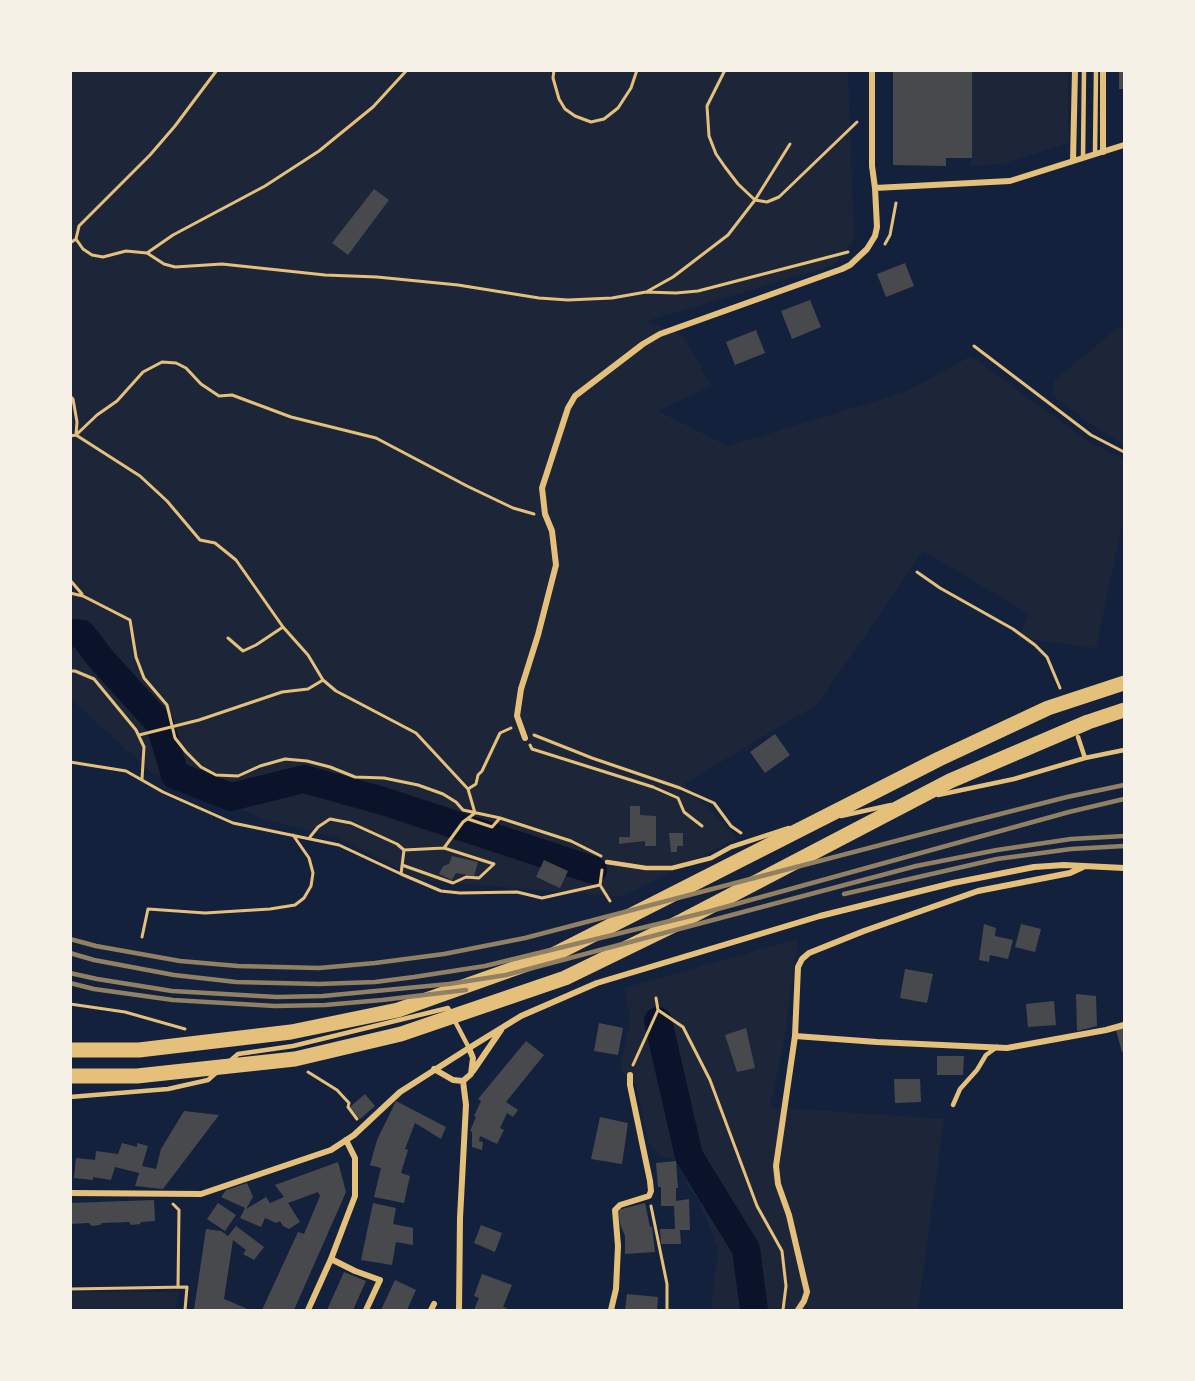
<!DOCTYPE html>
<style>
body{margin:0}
#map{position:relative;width:1195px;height:1381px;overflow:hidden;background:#14213d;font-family:"Libre Baskerville",serif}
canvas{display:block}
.frame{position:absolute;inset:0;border:72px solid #f6f1e7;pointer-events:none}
</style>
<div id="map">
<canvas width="1195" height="1381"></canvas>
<div class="frame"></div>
</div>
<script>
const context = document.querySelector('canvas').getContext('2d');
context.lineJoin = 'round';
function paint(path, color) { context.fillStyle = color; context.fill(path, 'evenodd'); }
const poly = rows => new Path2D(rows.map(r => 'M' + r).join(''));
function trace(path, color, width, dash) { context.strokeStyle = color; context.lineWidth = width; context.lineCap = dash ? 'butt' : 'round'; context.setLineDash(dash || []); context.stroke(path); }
paint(poly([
 [71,71,848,71,854,239,835,265,647,321,683,336,712,386,658,411,728,446,905,392,971,356,1088,441,1124,459,1124,516,1096,648,1018,638,1029,614,923,551,818,704,684,784,737,838,621,897,421,880,337,838,264,819,152,773,71,699],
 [972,71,1068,71,1068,143,1002,164,971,166],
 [1124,327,1124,445,1089,423,1052,395,1055,380,1116,329],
 [798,939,784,1042,770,1107,944,1119,918,1310,711,1310,718,1248,697,1197,687,1186,681,1161,660,1156,649,1144,636,1085,620,1071,630,1020,624,988],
 [70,1292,178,1292,175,1310,71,1310]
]), '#1d2539');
trace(poly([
 [70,633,82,634,101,659,160,724,175,775,231,797,304,779,383,801,593,870],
 [658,1021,689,1156,746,1249,754,1310]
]), '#0b132b', 28);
paint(poly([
 [893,70,972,70,972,158,946,158,946,166,893,165],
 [1119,70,1124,70,1124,89,1119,89],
 [374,189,389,200,348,255,332,243],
 [905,263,914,286,886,297,877,274],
 [810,300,821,327,792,339,781,311],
 [756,330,765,353,735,365,726,342],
 [775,734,790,755,765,773,750,752],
 [630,806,640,806,640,815,656,816,656,846,645,846,645,841,619,844,619,837,630,837],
 [669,833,683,833,683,846,677,846,677,852,671,852],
 [452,856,478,862,474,876,456,873,452,880,439,874,443,866,449,864],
 [544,860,568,871,560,888,536,877],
 [984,924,996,928,995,936,1013,940,1008,959,990,955,989,962,979,960],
 [1021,924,1041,929,1035,952,1015,947],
 [905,969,933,974,927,1003,900,998],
 [1076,994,1096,996,1097,1026,1077,1031],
 [1054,1001,1056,1025,1028,1027,1026,1004],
 [599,1023,623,1028,618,1055,594,1051],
 [746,1028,755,1068,737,1072,725,1035],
 [1124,1028,1124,1052,1122,1052,1116,1030],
 [526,1041,544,1055,506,1102,518,1110,513,1117,507,1113,500,1128,504,1130,497,1144,480,1136,479,1141,483,1142,482,1150,472,1147,472,1132,470,1131,476,1117,474,1116,481,1101,478,1099],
 [937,1056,964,1056,963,1075,937,1075],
 [894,1079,920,1079,921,1102,895,1103],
 [365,1094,375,1106,360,1119,350,1107],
 [396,1101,446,1127,441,1139,415,1123,405,1149,408,1150,401,1173,410,1176,404,1203,374,1197,381,1168,370,1165,377,1140],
 [184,1111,219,1115,163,1189,135,1186,139,1173,115,1167,111,1180,93,1177,93,1180,74,1178,76,1158,95,1160,96,1151,118,1154,122,1143,137,1147,137,1143,148,1146,142,1166,156,1169,161,1149],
 [600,1117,628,1123,622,1164,591,1159],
 [676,1161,678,1188,676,1188,676,1201,689,1199,690,1230,680,1230,681,1244,661,1244,660,1229,675,1229,674,1206,661,1206,661,1187,658,1187,656,1163],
 [338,1162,346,1192,294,1310,262,1310,298,1232,304,1234,320,1196,318,1192,288,1203,300,1222,289,1229,283,1226,280,1221,276,1223,265,1218,261,1227,240,1218,245,1208,221,1197,226,1190,247,1183,253,1197,246,1209,266,1197,270,1203,284,1197,275,1185],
 [154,1200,155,1221,141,1222,140,1224,131,1225,129,1222,102,1223,100,1225,92,1226,89,1223,70,1224,70,1203],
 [218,1203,236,1215,225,1231,207,1219],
 [373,1203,396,1208,393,1224,413,1228,413,1245,396,1242,392,1265,361,1260],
 [645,1203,650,1227,652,1227,655,1252,625,1254,625,1236,620,1224,618,1210],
 [481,1225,502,1233,495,1252,474,1243],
 [236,1226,264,1247,254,1260,243,1254,246,1250,233,1240,224,1299,250,1310,194,1310,206,1229,221,1231,228,1236],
 [344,1272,366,1281,353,1310,327,1310],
 [482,1274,512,1285,503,1307,507,1308,506,1310,474,1310,479,1298,474,1296],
 [395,1280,416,1290,407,1310,381,1310],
 [627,1294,658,1297,657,1310,625,1310]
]), '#48494c');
trace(poly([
 [217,70,175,126,150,155,79,226,76,239,83,249,92,255,103,257,126,251,147,253,164,264,175,267,222,264,325,275,377,277,458,285,539,298,568,300,612,298,646,292,676,293,698,291,848,252],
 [554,70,553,78,559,99,565,109,575,116,591,122,604,119,618,108,631,88,637,70],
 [725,70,707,106,709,136,716,154,725,167,738,184,755,200,767,202,779,197,857,122],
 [70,243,76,239],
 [885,244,890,235,896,203],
 [147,253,173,235,265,186,319,151,373,107,407,70],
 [648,291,673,277,728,235,755,200,790,144],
 [974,346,1091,435,1124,452],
 [70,396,73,399,77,422,76,435,140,476,167,501,200,540,215,543,236,560,283,627,308,655,323,680],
 [70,436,76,435,97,415,117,401,143,372,162,362,176,363,186,368,201,384,219,396,232,395,291,417,376,438,467,486,513,508,534,514],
 [917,572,940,588,1013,629,1035,645,1047,657,1060,688],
 [70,580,82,594],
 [70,593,83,596,130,620,136,657,144,678,167,705,175,738,186,752,201,767,216,775,238,776,260,766,285,759,307,761,330,767,355,777,384,778,418,785,443,794,456,802,463,810,500,818,571,841,601,856],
 [228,638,243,651,256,645,283,627],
 [70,671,75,671,94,679,136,730,144,747,142,779],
 [139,735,199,720,282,692,308,689,323,680,336,691,416,733,468,789,475,813],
 [534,735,592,758,680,788,714,803,731,826,741,833],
 [530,745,532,749,653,787,678,798,684,812,702,826],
 [70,762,126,771,163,792,233,823,339,845,401,874,441,891,460,893,517,892,542,898,600,885],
 [468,789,476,784,478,775,482,771,500,733,511,728],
 [468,819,492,827,500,818],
 [310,837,318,827,330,819,351,823,397,844,404,850,444,848,463,822,475,813],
 [402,865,453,883,466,877,479,878,494,864,444,848],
 [602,870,600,885,610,901],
 [401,874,404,850],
 [142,937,148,909,205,913,270,909,295,905,304,898,311,886,313,873,309,858,293,835],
 [656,998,658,1010],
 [70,1004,125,1012,185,1029],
 [658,1010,683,1027,710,1080,757,1206,782,1251,786,1286,783,1310],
 [633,1065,658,1010],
 [308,1072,337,1090,349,1103,348,1107,357,1119],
 [173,1204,179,1210,178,1287],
 [651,1206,667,1284,667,1310],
 [70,1289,187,1287,185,1310],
 [70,1309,71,1310]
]), '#e5c07b', 3);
trace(poly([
 [1095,154,1096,70],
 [1083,158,1084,70],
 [1078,737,1085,758],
 [938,795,1014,779,1085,758,1124,750],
 [841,816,891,805],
 [607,862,646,868,672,868,711,858,731,847,789,828],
 [230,1061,238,1054,293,1046,448,1008,469,1048],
 [70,1097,168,1089,208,1080,217,1072],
 [953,1105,960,1089,977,1070,986,1055,997,1047]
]), '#e5c07b', 4.5);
trace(poly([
 [872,70,872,166,875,188],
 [1103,152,1103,70],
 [1073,161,1075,70],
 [525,738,517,716,521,689,538,635,556,565,552,531,545,514,542,488,568,408,575,396,643,344,660,334,842,269,850,265,867,249,875,236,877,227,875,188,1010,181,1124,145],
 [795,1036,877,1042,1007,1048,1106,1030,1124,1025],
 [434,1069,453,1080,463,1081,471,1074,473,1058,469,1048],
 [473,1071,501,1030],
 [70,1193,201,1194,331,1150,354,1135,400,1092,469,1048,521,1016,597,983,820,916,953,883,1034,867,1064,865,1124,868],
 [331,1259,355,1271,380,1280,366,1310],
 [308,1310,331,1259,355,1196,355,1158,346,1140],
 [431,1310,434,1304],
 [459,1310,460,1218,466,1105,463,1081],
 [611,1310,616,1289,618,1246,615,1210,620,1205,649,1196,651,1191,650,1181,630,1085,630,1075],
 [798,1310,804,1301,807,1292,789,1215,778,1184,776,1166,795,1036,798,967,802,959,809,953,864,931,978,891,1070,873,1083,867]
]), '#e5c07b', 6);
trace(poly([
 [70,1050,139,1050,291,1032,398,1010,555,954,939,759,1048,708,1124,683],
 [70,1076,137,1076,295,1059,401,1034,565,978,682,921,950,781,1088,722,1124,710]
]), '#e5c07b', 15);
trace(poly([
 [844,894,997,859,1071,849,1124,846],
 [70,939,96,946,180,961,238,966,319,968,375,963,444,954,525,938,953,826,1067,797,1124,785],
 [70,953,94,960,174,975,236,982,319,984,375,982,414,977,485,966,707,912,1069,812,1124,799],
 [70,973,97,979,172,991,277,997,323,996,449,984,506,975,916,866,997,850,1071,839,1124,836],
 [70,983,94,989,173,1000,275,1006,325,1005,382,1000,466,990]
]), '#918062', 4.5);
</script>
